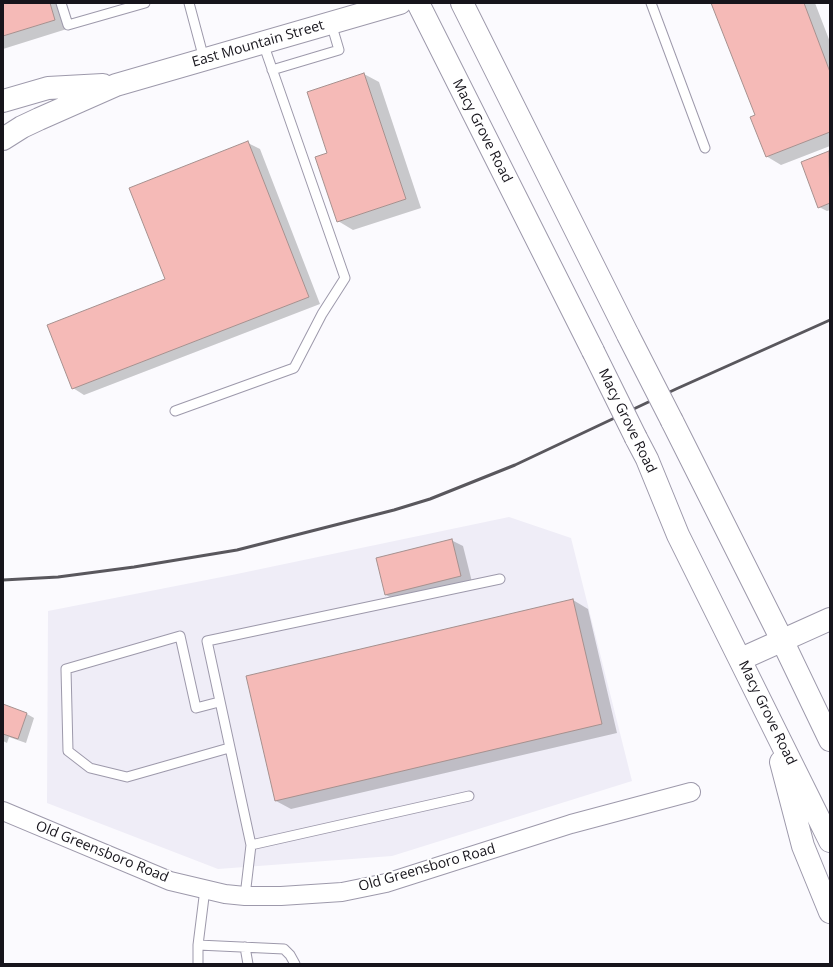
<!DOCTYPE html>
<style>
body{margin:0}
#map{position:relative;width:833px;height:967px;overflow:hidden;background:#fbfafe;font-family:"Open Sans",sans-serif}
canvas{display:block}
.frame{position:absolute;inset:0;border:4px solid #16141b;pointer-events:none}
</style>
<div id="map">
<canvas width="833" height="967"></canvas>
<div class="frame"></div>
</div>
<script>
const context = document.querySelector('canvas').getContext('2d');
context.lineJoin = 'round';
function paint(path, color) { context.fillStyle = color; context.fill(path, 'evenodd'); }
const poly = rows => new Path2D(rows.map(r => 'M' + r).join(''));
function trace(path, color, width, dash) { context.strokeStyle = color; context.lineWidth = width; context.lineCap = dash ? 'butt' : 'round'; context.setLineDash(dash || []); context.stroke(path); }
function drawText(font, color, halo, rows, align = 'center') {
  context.font = font + ' "Open Sans",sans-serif'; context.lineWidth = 4; context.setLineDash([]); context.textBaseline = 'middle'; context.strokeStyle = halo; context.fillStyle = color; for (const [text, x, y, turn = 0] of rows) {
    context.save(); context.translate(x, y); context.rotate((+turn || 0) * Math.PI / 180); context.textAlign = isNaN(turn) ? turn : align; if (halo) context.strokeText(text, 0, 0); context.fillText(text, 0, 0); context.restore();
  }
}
paint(poly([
 [509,517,571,538,632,781,392,856,218,869,47,803,48,611,232,575]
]), '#efedf7');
paint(poly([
 [3,3,62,3,70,28,3,49],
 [712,3,815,3,830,42,830,146,781,165,766,156,756,115],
 [364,74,379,82,421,208,353,230,338,221,329,153],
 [248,143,260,149,320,304,84,395,73,388,167,280],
 [829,152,830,152,830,210,827,211,819,207],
 [451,540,463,546,472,582,398,601,386,595],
 [573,600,588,609,617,733,291,809,276,801],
 [3,706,27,714,34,718,26,743,9,737,7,743,3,741]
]), '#0003');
const building = poly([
 [3,3,50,3,55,20,3,36,3,3],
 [711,3,804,3,830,72,830,132,766,157,750,117,755,115,711,3],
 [364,73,406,199,337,222,315,157,327,153,307,92,364,73],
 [248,141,309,297,72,389,47,325,165,279,129,188,248,141],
 [829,151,830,203,818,208,801,162,829,151],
 [452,539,461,576,385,595,376,558,452,539],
 [573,599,602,724,275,801,246,676,573,599],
 [3,704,27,713,18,739,3,734,3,704]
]);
paint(building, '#f5bab7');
trace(building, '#a6918f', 1);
const service = poly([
 [61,3,68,25,145,3],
 [189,3,204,59],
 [651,3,705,148],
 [272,70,339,50,331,23],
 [175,411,294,368,322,314,345,278,263,43],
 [219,702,196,708,180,636,66,669,68,751,90,768,127,777,229,748],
 [251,845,469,796],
 [245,896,251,845,207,641,500,579],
 [198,945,284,949,290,955,295,964],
 [245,947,248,964],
 [198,964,198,945,205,889]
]);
const minor = poly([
 [3,811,170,881,225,894,245,896,281,896,342,892,386,883,571,824,691,792]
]);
const tertiary = poly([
 [741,659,830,619]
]);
const primary = poly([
 [418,3,593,351],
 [462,3,628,335],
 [3,101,48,88,103,85],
 [3,139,22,127,39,119,116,85,400,3],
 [672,421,782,640,830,740],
 [636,438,647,459,678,535,830,841],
 [781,762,803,846,830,912]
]);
trace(service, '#9d99ab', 11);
trace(minor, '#9d99ab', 20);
trace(tertiary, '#9d99ab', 24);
trace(primary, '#9d99ab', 24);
trace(service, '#fff', 9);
trace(minor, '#fff', 18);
trace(tertiary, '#fff', 22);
trace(primary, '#fff', 22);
trace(poly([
 [3,580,58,577,134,567,237,550,394,510,430,499,515,465,676,389,830,320]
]), '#59575d', 3);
const primaryBridge = poly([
 [628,335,672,421],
 [593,351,636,438]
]);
trace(primaryBridge, '#9d99ab', 24, []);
trace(primaryBridge, '#fff', 22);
drawText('14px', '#16141b', '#fff', [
 ["East Mountain Street",258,44,-16],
 ["Macy Grove Road",482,131,63],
 ["Macy Grove Road",627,421,64],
 ["Macy Grove Road",767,713,64],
 ["Old Greensboro Road",102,852,22],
 ["Old Greensboro Road",427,868,-16]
]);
</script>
